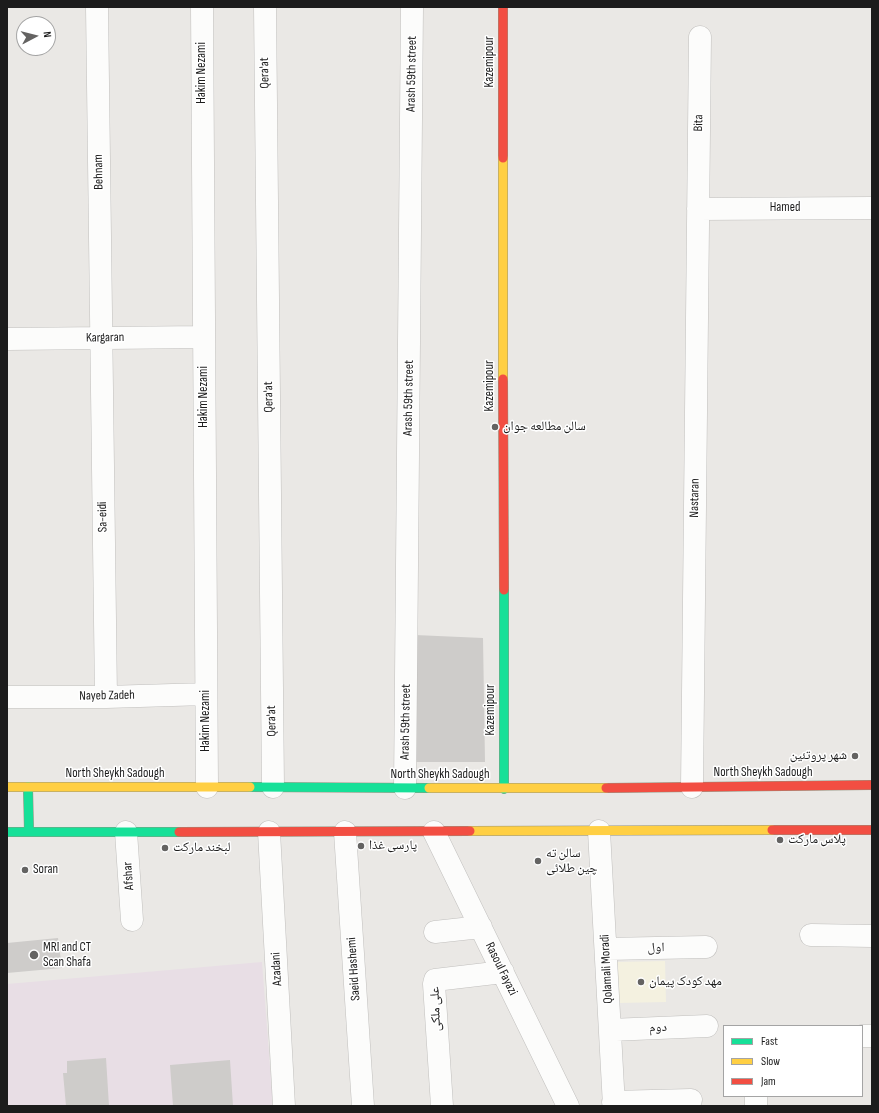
<!DOCTYPE html>
<meta charset="utf-8">
<style>
body{margin:0}
#map{position:relative;width:879px;height:1113px;overflow:hidden;background:#eae8e5;font-family:"Sofia Sans Condensed",sans-serif}
canvas{display:block}
.frame{position:absolute;inset:0;border:8px solid #1c1c1c;pointer-events:none}
.legend{position:absolute;left:723px;top:1025px;width:140px;height:72px;box-sizing:border-box;background:#fff;border:1px solid #a4a4a4;margin:0;padding:5px 7px;list-style:none;font-size:12px;color:#1c1c1c}
.legend li{display:flex;align-items:center;gap:8px;height:20px}
.legend b{width:20px;border:1px solid #a4a4a4}
.north{position:absolute;left:16px;top:16px;width:40px;height:40px;box-sizing:border-box;background:#fff;border:1px solid #a4a4a4;border-radius:50%;rotate:83deg;font-size:11px;font-weight:700;line-height:16px;text-align:center;color:#1c1c1c}
.north::after{content:'';display:block;margin:auto;width:14px;height:18px;background:#646362;clip-path:polygon(50% 0,100% 100%,50% 72%,0 100%)}
</style>
<div id="map">
<canvas width="879" height="1113"></canvas>
<div class="frame"></div>
<ul class="legend">
<li><b style="height:5px;background:#16e098"></b>Fast</li>
<li><b style="height:5px;background:#ffcf43"></b>Slow</li>
<li><b style="height:5px;background:#f24e42"></b>Jam</li>
</ul>
<div class="north">N</div>
</div>
<script>
const context = document.querySelector('canvas').getContext('2d');
context.lineJoin = 'round';
function paint(path, color) { context.fillStyle = color; context.fill(path, 'evenodd'); }
const poly = rows => new Path2D(rows.map(r => 'M' + r).join(''));
function trace(path, color, width, dash) { context.strokeStyle = color; context.lineWidth = width; context.lineCap = dash ? 'butt' : 'round'; context.setLineDash(dash || []); context.stroke(path); }
function drawText(font, color, halo, rows, align = 'center') {
  context.font = font + ' "Sofia Sans Condensed","Noto Naskh Arabic",sans-serif'; context.lineWidth = 3; context.setLineDash([]); context.textBaseline = 'middle'; context.strokeStyle = halo; context.fillStyle = color; for (const [text, x, y, turn = 0] of rows) {
    context.save(); context.translate(x, y); context.rotate((+turn || 0) * Math.PI / 180); context.textAlign = isNaN(turn) ? turn : align; if (halo) context.strokeText(text, 0, 0); context.fillText(text, 0, 0); context.restore();
  }
}
paint(poly([
 [262,962,273,1106,7,1106,7,984]
]), '#e8dee5');
paint(poly([
 [665,961,666,1002,618,1003,617,962]
]), '#f4f1e0');
paint(poly([
 [415,635,483,638,485,762,416,762],
 [58,938,62,968,7,973,7,943],
 [106,1058,109,1106,66,1106,63,1073,67,1073,67,1061],
 [230,1060,233,1106,173,1106,170,1065]
]), '#ceccca');
const street = poly([
 [97,7,106,697],
 [202,7,207,787],
 [265,7,273,787],
 [698,209,872,208],
 [7,339,204,337],
 [7,697,106,697,206,694],
 [692,787,700,37],
 [405,788,412,7],
 [599,831,614,1106],
 [126,832,132,920],
 [269,832,284,1106],
 [345,832,363,1106],
 [434,832,568,1106],
 [435,932,481,927],
 [811,935,872,936],
 [606,949,706,947],
 [610,1030,707,1026],
 [862,1036,872,1036],
 [613,1102,691,1100],
 [442,1106,434,984,435,980,503,972],
 [756,1106,756,1096]
]);
const fast = poly([
 [504,590,504,789],
 [28,787,29,832],
 [250,787,429,788],
 [7,832,179,832]
]);
const slow = poly([
 [503,158,503,379],
 [7,787,250,787],
 [429,788,606,788],
 [470,831,772,830]
]);
const jam = poly([
 [503,7,503,158],
 [503,379,504,590],
 [606,788,872,785],
 [772,830,872,830],
 [179,832,470,831]
]);
trace(street, '#c0bfbd', 23);
trace(fast, '#93927f', 10);
trace(slow, '#93927f', 10);
trace(jam, '#93927f', 10);
trace(street, '#fcfcfb', 22);
trace(fast, '#16e098', 9);
trace(slow, '#ffcf43', 9);
trace(jam, '#f24e42', 9);
for (const [x, y, r, color] of [
 [495,427,4,"#646362"],
 [855,756,4,"#646362"],
 [780,840,4,"#646362"],
 [361,846,4,"#646362"],
 [165,848,4,"#646362"],
 [538,861,4,"#646362"],
 [25,870,4,"#646362"],
 [34,955,5,"#646362"],
 [641,982,4,"#646362"]
]) { const dot = new Path2D(); dot.arc(x, y, r, 0, 2 * Math.PI); context.fillStyle = color; context.fill(dot); trace(dot, '#fff', 1.5); }
drawText('13px', '#1c1c1c', '#fff', [
 ["Kazemipour",490,62,-90],
 ["Hakim Nezami",202,73,-90],
 ["Qera'at",265,73,-91],
 ["Arash 59th street",412,74,-89],
 ["Bita",699,123,-89],
 ["Behnam",99,172,-91],
 ["Hamed",785,208],
 ["Kargaran",105,338,-1],
 ["Kazemipour",490,386,-90],
 ["Hakim Nezami",204,397,-90],
 ["Qera'at",269,397,-91],
 ["Arash 59th street",409,398,-89],
 ["Nastaran",695,498,-89],
 ["Sa-eidi",103,517,-91],
 ["Nayeb Zadeh",107,696,-1],
 ["Kazemipour",491,710,-90],
 ["Hakim Nezami",206,721,-90],
 ["Qera'at",272,721,-91],
 ["Arash 59th street",406,722,-89],
 ["North Sheykh Sadough",763,773],
 ["North Sheykh Sadough",115,774],
 ["North Sheykh Sadough",440,775],
 ["Afshar",129,876,-94],
 ["اول",656,948,-1],
 ["Azadani",277,969,-93],
 ["Saeid Hashemi",354,969,-94],
 ["Rasoul Fayazi",501,969,64],
 ["Qolamali Moradi",607,969,-93],
 ["علی ملکی",436,1009,-92],
 ["دوم",658,1028,-2]
]);
drawText('13px', '#1c1c1c', '#fff', [
 ["سالن مطالعه جوان",503,427],
 ["شهر پروتئین",847,756,"right"],
 ["پلاس مارکت",788,840],
 ["پارسی غذا",369,846],
 ["لبخند مارکت",173,848],
 ["سالن ته",546,854],
 ["چین طلائی",546,869],
 ["Soran",33,870],
 ["MRI and CT",43,948],
 ["Scan Shafa",43,963],
 ["مهد کودک پیمان",649,982]
], 'left');
</script>
